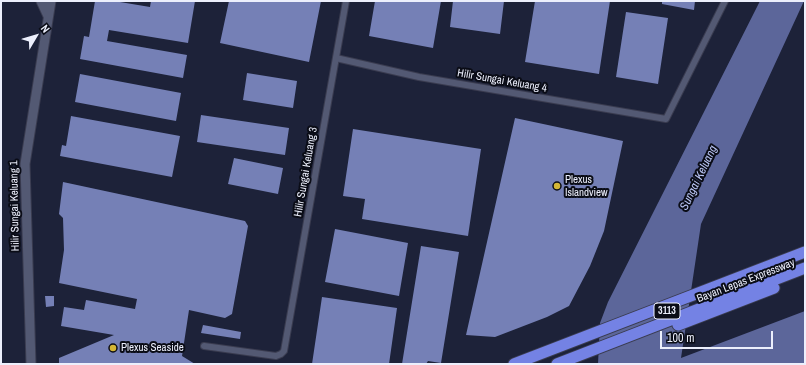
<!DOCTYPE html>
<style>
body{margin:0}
#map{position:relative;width:806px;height:365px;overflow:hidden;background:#1d2239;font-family:"Archivo Narrow",sans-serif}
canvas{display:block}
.frame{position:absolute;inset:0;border:2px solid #eceffc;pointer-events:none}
.north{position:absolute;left:16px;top:16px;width:40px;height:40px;-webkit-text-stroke:3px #0a0c16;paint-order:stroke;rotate:52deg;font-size:11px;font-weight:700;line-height:16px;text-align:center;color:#eceffc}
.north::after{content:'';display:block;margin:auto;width:14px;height:18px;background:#eceffc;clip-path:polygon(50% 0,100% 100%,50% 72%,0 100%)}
.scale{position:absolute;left:660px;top:331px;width:113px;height:18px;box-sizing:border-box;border:2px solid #eceffc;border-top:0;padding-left:5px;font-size:12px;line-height:14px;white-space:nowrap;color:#eceffc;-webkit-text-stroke:3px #0a0c16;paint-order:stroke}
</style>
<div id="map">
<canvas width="806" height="365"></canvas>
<div class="frame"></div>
<div class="north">N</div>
<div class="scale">100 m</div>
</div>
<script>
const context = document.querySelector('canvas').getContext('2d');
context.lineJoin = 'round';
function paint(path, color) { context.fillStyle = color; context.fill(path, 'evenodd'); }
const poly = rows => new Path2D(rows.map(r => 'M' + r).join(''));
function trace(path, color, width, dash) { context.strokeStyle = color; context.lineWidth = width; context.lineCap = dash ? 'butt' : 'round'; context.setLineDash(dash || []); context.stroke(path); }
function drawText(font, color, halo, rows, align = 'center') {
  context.font = font + ' "Archivo Narrow",sans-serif'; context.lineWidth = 4; context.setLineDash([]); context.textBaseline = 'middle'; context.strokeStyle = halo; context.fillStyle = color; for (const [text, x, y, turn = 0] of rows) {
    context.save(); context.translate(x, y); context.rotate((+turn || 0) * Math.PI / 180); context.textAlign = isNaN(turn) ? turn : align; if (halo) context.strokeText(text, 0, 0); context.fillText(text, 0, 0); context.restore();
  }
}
paint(poly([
 [760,1,804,1,701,224,681,358,805,311,805,364,598,364,600,323,608,302]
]), '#5c669a');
paint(poly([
 [95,1,114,1,150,7,151,1,195,1,188,43,109,30,107,41,187,55,183,78,80,59,84,36,89,37],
 [229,1,321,1,309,62,220,43],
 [375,1,441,1,433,48,369,36],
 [453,1,504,1,500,34,450,27],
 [535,1,610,1,599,74,525,62],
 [662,1,695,1,694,10,662,4],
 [626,12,668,18,658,84,616,77],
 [247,73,297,81,293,108,243,100],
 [80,74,181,93,176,121,75,102],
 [201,115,289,128,285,155,197,142],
 [71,116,180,136,172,177,60,156,62,145,66,146],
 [515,118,623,141,604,231,590,266,569,306,547,317,495,337,466,335],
 [353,129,481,149,468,236,362,219,365,199,343,196],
 [234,158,283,168,278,194,228,184],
 [63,182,245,221,248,226,232,314,225,318,189,310,182,356,195,364,59,364,59,358,114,335,61,326,64,307,84,310,86,300,135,309,137,299,59,283,64,250,63,218,59,214],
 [335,229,408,243,399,296,325,282],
 [421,246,459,252,441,363,428,361,426,364,402,364],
 [45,296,54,296,54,306,46,307],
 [322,297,397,308,389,364,312,364],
 [203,325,241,332,240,339,201,333]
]), '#7580b6');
const street = poly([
 [336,58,419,77,666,119,725,1],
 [204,346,276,356,281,354,284,351,346,1]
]);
const secondary = poly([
 [41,1,48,16],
 [31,364,25,164,51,1]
]);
const highway = poly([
 [678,325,774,288],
 [514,364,805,252],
 [557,364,805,268]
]);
trace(street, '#3a3c50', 8);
trace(secondary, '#3a3c50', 11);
trace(highway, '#3a3c50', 13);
trace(street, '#535973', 6);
trace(secondary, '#535973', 9);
trace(highway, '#7482e4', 11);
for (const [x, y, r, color] of [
 [557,186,4,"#d4b635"],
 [113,348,4,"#d4b635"]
]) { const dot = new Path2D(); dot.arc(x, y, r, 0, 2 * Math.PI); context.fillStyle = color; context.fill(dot); trace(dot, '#0a0c16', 1.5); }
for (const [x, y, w] of [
 [667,311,26]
]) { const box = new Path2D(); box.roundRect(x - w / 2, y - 8, w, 16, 3); context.fillStyle = '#0a0c16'; context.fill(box); trace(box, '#eceffc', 1); }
drawText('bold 10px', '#eceffc', null, [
 ["3113",667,311]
]);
drawText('11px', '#eceffc', '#0a0c16', [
 ["Hilir Sungai Keluang 4",502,81,10],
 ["Hilir Sungai Keluang 3",306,172,-80],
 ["Hilir Sungai Keluang 1",15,206,-91],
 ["Bayan Lepas Expressway",746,281,-21]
]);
drawText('11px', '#eceffc', '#0a0c16', [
 ["Plexus",565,180],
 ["Islandview",565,193],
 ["Plexus Seaside",121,348]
], 'left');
drawText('italic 12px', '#bbc6f5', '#0a0c16', [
 ["Sungai Keluang",699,178,-64]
]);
</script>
